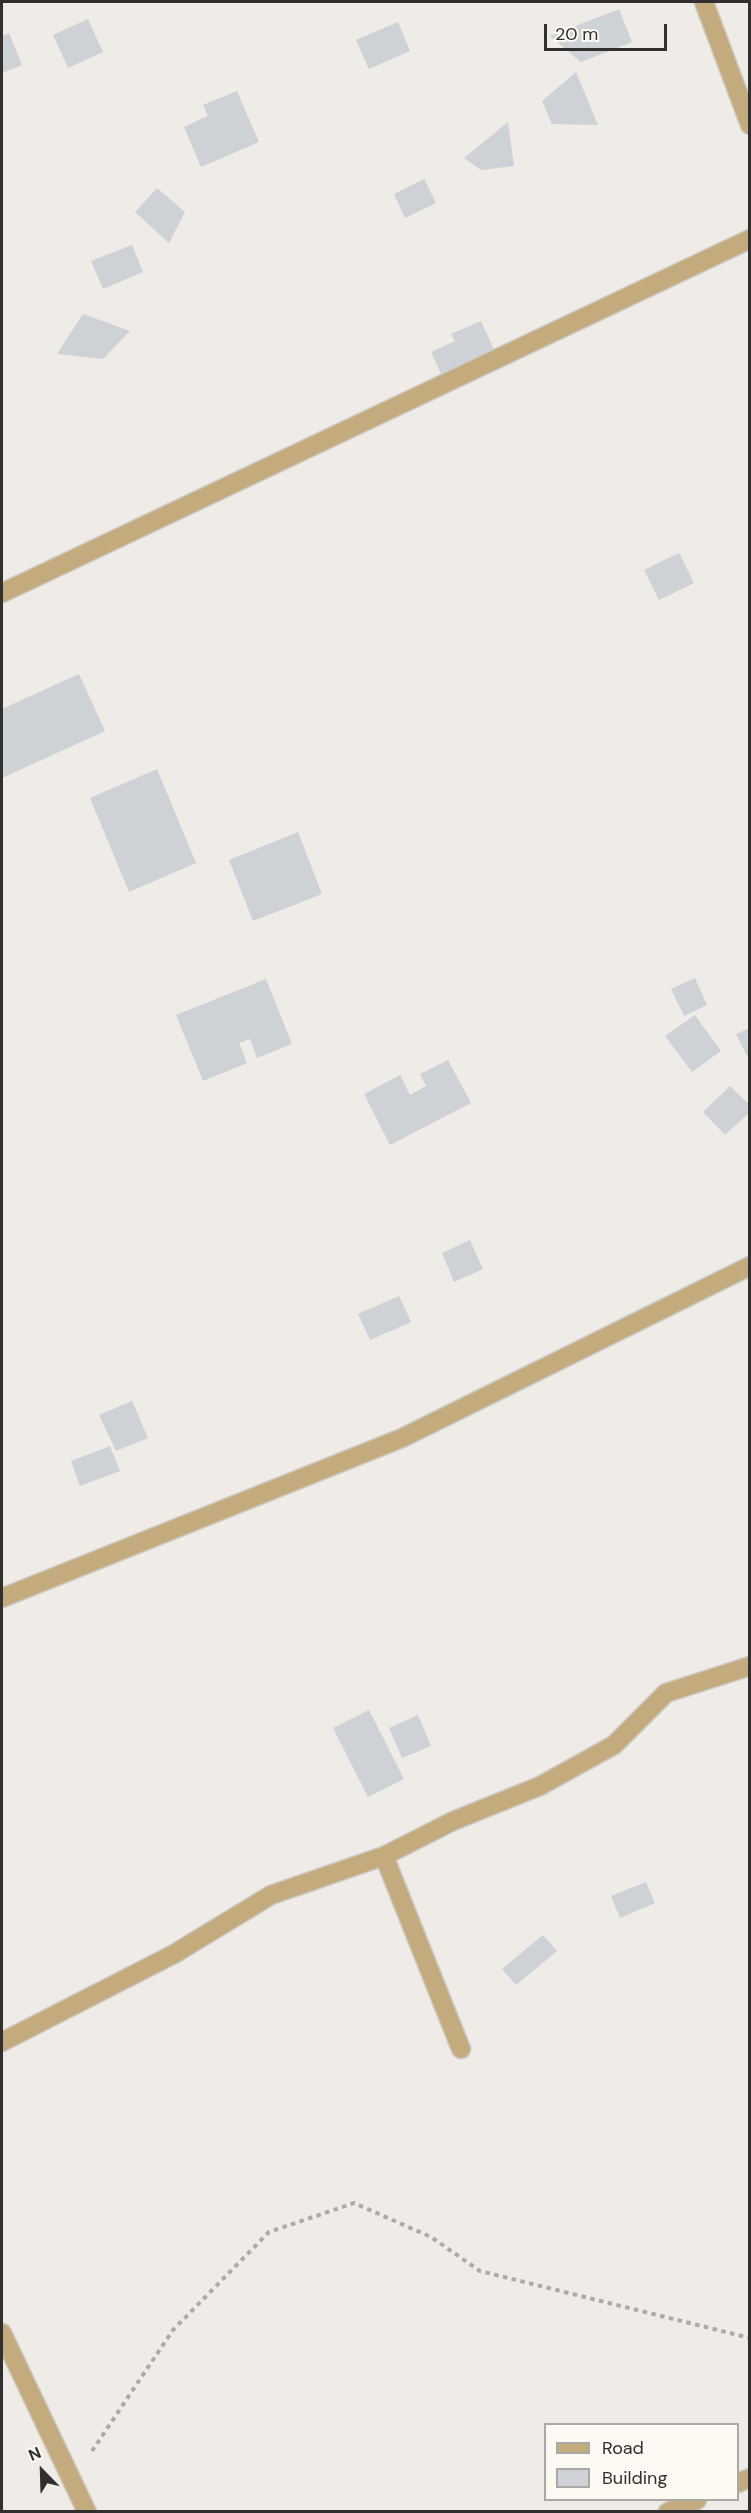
<!DOCTYPE html>
<style>
body{margin:0}
#map{position:relative;width:751px;height:2513px;overflow:hidden;background:#efebe6;font-family:"DM Sans",sans-serif}
canvas{display:block}
.frame{position:absolute;inset:0;border:3px solid #31302e;pointer-events:none}
.legend{position:absolute;left:544px;top:2423px;width:195px;height:78px;box-sizing:border-box;background:#fcf9f3;border:2px solid #aba9a4;margin:0;padding:8px 10px;list-style:none;font-size:18px;color:#31302e}
.legend li{display:flex;align-items:center;gap:12px;height:30px}
.legend b{width:30px;border:2px solid #aba9a4}
.north{position:absolute;left:12px;top:2441px;width:60px;height:60px;-webkit-text-stroke:4px #fcf9f3;paint-order:stroke;rotate:337deg;font-size:16px;font-weight:700;line-height:24px;text-align:center;color:#31302e}
.north::after{content:'';display:block;margin:auto;width:21px;height:27px;background:#31302e;clip-path:polygon(50% 0,100% 100%,50% 72%,0 100%)}
.scale{position:absolute;left:544px;top:24px;width:123px;height:27px;box-sizing:border-box;border:3px solid #31302e;border-top:0;padding-left:8px;font-size:18px;line-height:21px;white-space:nowrap;color:#31302e;-webkit-text-stroke:4px #fcf9f3;paint-order:stroke}
</style>
<div id="map">
<canvas width="751" height="2513"></canvas>
<div class="frame"></div>
<ul class="legend">
<li><b style="height:8px;background:#c4ab7d"></b>Road</li>
<li><b style="height:16px;background:#ced1d6"></b>Building</li>
</ul>
<div class="north">N</div>
<div class="scale">20 m</div>
</div>
<script>
const context = document.querySelector('canvas').getContext('2d');
context.lineJoin = 'round';
function paint(path, color) { context.fillStyle = color; context.fill(path, 'evenodd'); }
const poly = rows => new Path2D(rows.map(r => 'M' + r).join(''));
function trace(path, color, width, dash) { context.strokeStyle = color; context.lineWidth = width; context.lineCap = dash ? 'butt' : 'round'; context.setLineDash(dash || []); context.stroke(path); }
paint(poly([
 [619,9,632,42,581,62,550,36],
 [88,19,103,52,68,68,53,35],
 [398,22,410,51,369,69,356,40],
 [9,33,22,65,2,73,2,36],
 [576,72,598,125,552,124,542,101],
 [237,91,259,142,201,167,184,127,208,116,203,105],
 [508,122,514,166,481,170,464,158],
 [424,179,436,203,405,218,394,194],
 [157,188,185,212,169,243,135,212],
 [132,245,143,272,103,289,91,261],
 [83,314,130,331,103,359,57,354],
 [481,321,496,354,443,378,431,352,455,341,451,334],
 [679,553,694,583,659,600,644,570],
 [79,674,105,731,2,778,2,709],
 [157,769,196,863,129,892,90,798],
 [298,832,322,894,253,921,229,860],
 [695,978,707,1005,684,1016,671,989],
 [266,979,292,1044,257,1058,250,1039,239,1043,247,1063,203,1081,176,1015],
 [695,1015,721,1051,692,1072,665,1036],
 [750,1028,750,1054,747,1056,736,1034],
 [448,1060,471,1103,390,1145,364,1094,400,1075,410,1095,426,1086,420,1074],
 [730,1086,750,1105,750,1112,725,1135,703,1112],
 [470,1240,483,1269,454,1282,442,1253],
 [399,1296,411,1322,370,1340,358,1314],
 [132,1401,148,1438,116,1451,99,1415],
 [110,1446,120,1471,80,1486,71,1461],
 [369,1710,404,1779,368,1797,333,1728],
 [418,1715,431,1746,402,1758,389,1728],
 [646,1882,655,1903,620,1918,611,1896],
 [543,1935,557,1951,516,1985,502,1969]
]), '#ced1d6');
const minor = poly([
 [704,2,750,125],
 [2,593,750,239],
 [2,1598,402,1438,750,1266],
 [384,1856,461,2049],
 [2,2042,174,1954,271,1895,384,1856,453,1821,540,1786,614,1745,666,1693,750,1666],
 [2,2333,87,2512]
]);
const tertiary = poly([
 [738,2483,750,2478],
 [668,2512,697,2500]
]);
trace(minor, '#cdc9c5', 21);
trace(tertiary, '#cdc9c5', 21);
trace(poly([
 [92,2451,173,2330,269,2232,354,2203,431,2237,480,2271,750,2338]
]), '#adaaa6', 4, [4.5, 4.5]);
trace(minor, '#c4ab7d', 18);
trace(tertiary, '#c4ab7d', 18);
</script>
